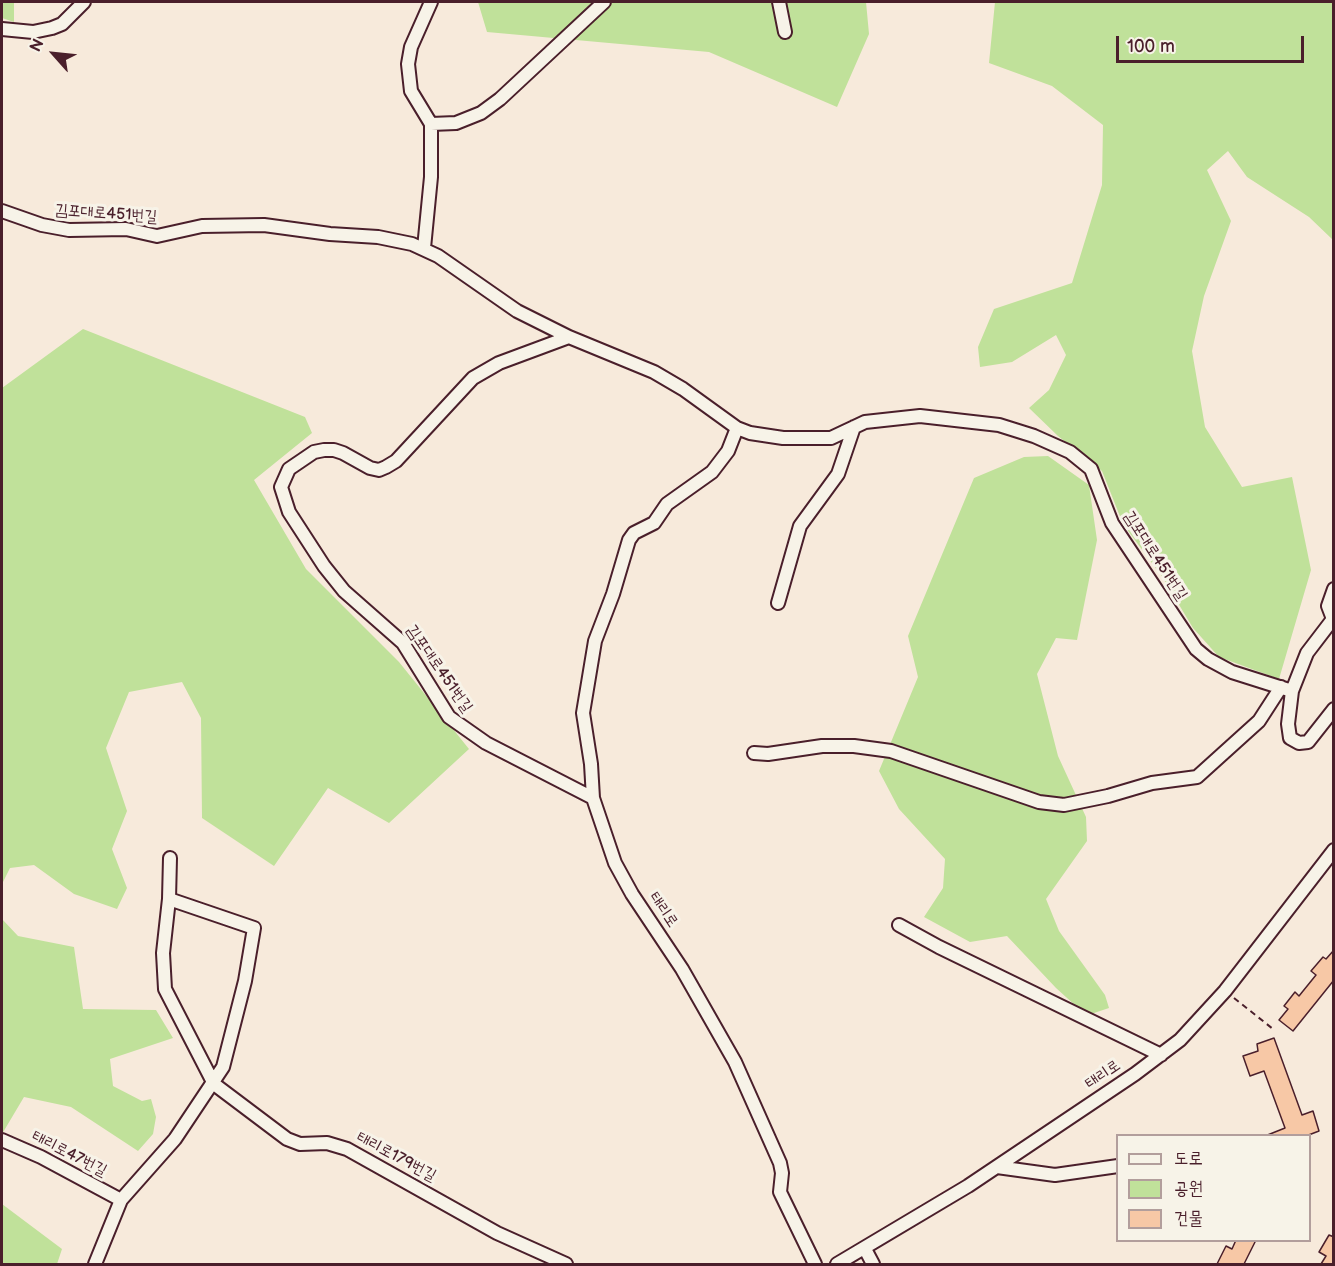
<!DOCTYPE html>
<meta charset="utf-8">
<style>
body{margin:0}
#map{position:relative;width:1335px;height:1266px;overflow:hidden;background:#f7eadb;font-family:"Balsamiq Sans","Poor Story",sans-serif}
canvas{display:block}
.frame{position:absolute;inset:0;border:3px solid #4a1f2b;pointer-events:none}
.legend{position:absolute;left:1116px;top:1134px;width:195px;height:108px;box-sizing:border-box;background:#f7f3e8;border:2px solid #b29e9c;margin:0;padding:8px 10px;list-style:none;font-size:18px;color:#4a1f2b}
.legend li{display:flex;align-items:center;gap:12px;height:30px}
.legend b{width:30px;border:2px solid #b29e9c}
.north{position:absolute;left:24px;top:24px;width:60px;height:60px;-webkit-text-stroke:4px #f7f3e8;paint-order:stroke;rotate:297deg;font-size:16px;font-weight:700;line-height:24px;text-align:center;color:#4a1f2b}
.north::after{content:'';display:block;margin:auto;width:21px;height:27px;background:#4a1f2b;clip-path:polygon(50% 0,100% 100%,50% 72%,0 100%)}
.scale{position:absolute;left:1116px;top:36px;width:188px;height:27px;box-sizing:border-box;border:3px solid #4a1f2b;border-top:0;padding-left:8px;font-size:18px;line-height:21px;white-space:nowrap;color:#4a1f2b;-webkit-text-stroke:4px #f7f3e8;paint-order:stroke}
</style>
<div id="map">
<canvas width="1335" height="1266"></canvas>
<div class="frame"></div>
<ul class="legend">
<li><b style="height:8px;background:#f7f3e8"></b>도로</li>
<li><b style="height:16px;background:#c0e19a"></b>공원</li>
<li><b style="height:16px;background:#f7c8a6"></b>건물</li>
</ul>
<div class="north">N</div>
<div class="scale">100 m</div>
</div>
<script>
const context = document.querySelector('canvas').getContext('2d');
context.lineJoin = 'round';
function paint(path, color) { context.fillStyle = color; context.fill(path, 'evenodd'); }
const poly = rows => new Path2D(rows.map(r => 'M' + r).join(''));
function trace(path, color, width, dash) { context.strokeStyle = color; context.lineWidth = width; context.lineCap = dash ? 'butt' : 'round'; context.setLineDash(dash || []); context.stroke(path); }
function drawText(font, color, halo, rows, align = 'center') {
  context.font = font + ' "Balsamiq Sans","Poor Story",sans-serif'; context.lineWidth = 6; context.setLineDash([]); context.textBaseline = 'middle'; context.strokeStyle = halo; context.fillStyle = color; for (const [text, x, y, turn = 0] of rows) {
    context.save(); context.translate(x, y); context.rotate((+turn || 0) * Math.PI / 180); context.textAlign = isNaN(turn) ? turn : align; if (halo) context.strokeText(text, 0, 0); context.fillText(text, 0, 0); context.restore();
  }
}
paint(poly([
 [2,2,14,2,14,22,2,18],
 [478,2,866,2,869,34,837,107,709,52,487,32],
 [995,2,1333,2,1333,240,1309,217,1247,177,1228,151,1207,170,1231,221,1204,296,1192,351,1205,427,1242,487,1292,477,1311,570,1279,679,1219,657,1193,628,1163,578,1123,524,1102,471,1058,436,1029,408,1049,390,1066,355,1056,335,1012,362,980,367,978,347,994,309,1072,283,1102,185,1103,125,1052,86,989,63],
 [83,329,305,417,312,433,254,480,306,569,399,662,469,749,389,823,328,788,274,866,202,818,201,718,182,682,129,692,106,748,127,811,112,849,127,888,117,909,74,894,34,865,10,868,2,884,2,388],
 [1048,456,1089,485,1097,540,1077,640,1056,638,1037,674,1058,756,1086,817,1087,841,1046,899,1059,931,1105,995,1109,1008,1091,1014,1077,1007,1056,988,1007,936,970,942,924,917,943,888,945,859,899,809,879,771,918,677,908,636,974,478,1024,457],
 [2,919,18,936,74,947,83,1009,156,1010,173,1038,110,1059,113,1086,142,1101,151,1099,156,1117,153,1134,138,1151,71,1107,24,1097,2,1134],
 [2,1204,62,1249,57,1264,2,1264]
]), '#c0e19a');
const building = poly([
 [1334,950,1334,980,1293,1031,1279,1020,1288,1009,1284,1006,1295,992,1299,996,1316,975,1311,971,1323,957,1326,959,1334,950],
 [1274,1038,1302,1115,1313,1111,1319,1131,1306,1136,1265,1136,1285,1128,1264,1071,1250,1076,1243,1056,1258,1051,1257,1044,1274,1038],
 [1329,1235,1334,1237,1334,1264,1321,1264,1326,1256,1319,1252,1329,1235],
 [1236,1240,1256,1240,1244,1264,1217,1264,1226,1246,1232,1249,1236,1240]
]);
paint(building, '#f7c8a6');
trace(building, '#4a1f2b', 1.5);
const minor = poly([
 [779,2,785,32],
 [2,29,33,32,52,28,62,24,84,2],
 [431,124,456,123,481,113,500,99,604,2],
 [2,211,42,225,69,230,126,229,157,236,202,226,264,225,330,234,378,237,412,244,438,256,517,311,569,337,654,372,683,389,737,428,750,433,783,438,831,438,865,422,920,416,999,425,1034,436,1070,452,1091,469,1112,523,1196,649,1208,659,1232,672,1292,691],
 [424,248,431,177,431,124,411,91,408,64,411,47,431,2],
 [569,337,499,363,473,378,396,461,386,467,379,470,370,468,343,453,334,450,324,450,314,452,289,469,281,487,289,512,324,566,344,591,403,643,449,717,486,743,593,798],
 [737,428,728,451,712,472,667,504,654,523,634,533,629,540,613,594,595,641,583,713,591,764,593,798,615,863,632,894,682,969,735,1062,780,1163,782,1173,780,1192,815,1264],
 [1334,589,1328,606,1333,619,1307,653,1292,691,1288,724,1290,738,1299,743,1308,742,1334,709],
 [778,603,800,526,838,474,854,427],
 [754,753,768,754,822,746,854,746,891,751,1039,802,1064,805,1108,796,1152,783,1197,777,1259,721,1281,687],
 [170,858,169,899,163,953,165,989,214,1084,287,1139,300,1144,327,1143,347,1149,497,1233,566,1264],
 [899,925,939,947,1161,1055],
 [2,1140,41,1157,121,1200],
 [997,1167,1055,1175,1118,1166],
 [865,1249,873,1264],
 [95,1264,121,1200,175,1139,223,1067,245,981,254,928,169,899],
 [837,1264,968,1186,1135,1074,1180,1040,1225,991,1334,850]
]);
trace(minor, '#4a1f2b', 16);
trace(poly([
 [1234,998,1273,1029]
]), '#4a1f2b', 2, [6, 4.5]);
trace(minor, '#f7f3e8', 12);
drawText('16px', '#4a1f2b', '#f7f3e8', [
 ["김포대로451번길",106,214,4],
 ["김포대로451번길",1155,556,57],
 ["김포대로451번길",439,669,55],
 ["태리로",663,910,56],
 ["태리로",1103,1075,-34],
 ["태리로47번길",69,1154,27],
 ["태리로179번길",396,1157,28]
]);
</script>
